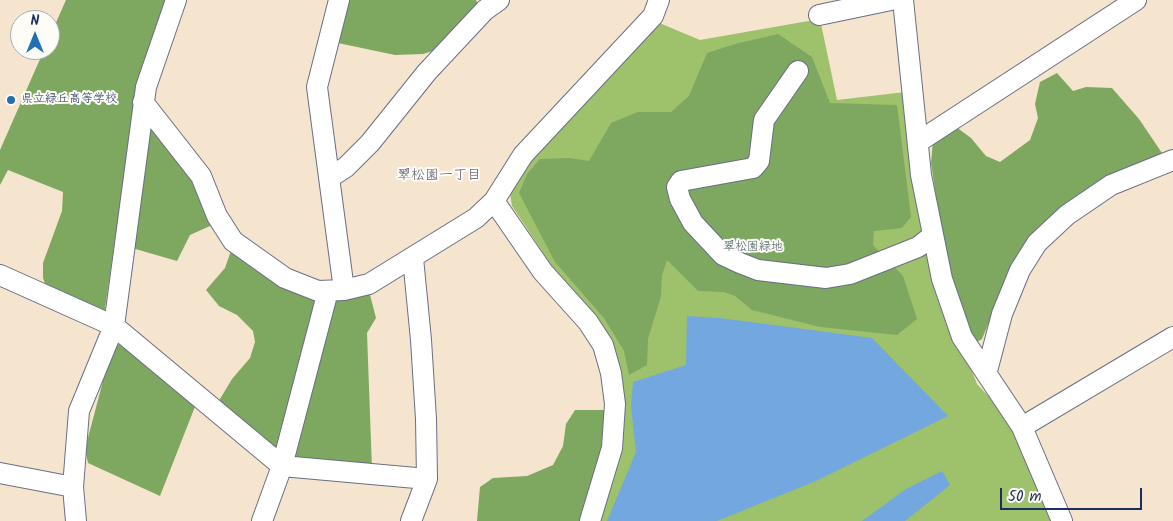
<!DOCTYPE html>
<meta charset="utf-8">
<style>
body{margin:0}
#map{position:relative;width:1173px;height:521px;overflow:hidden;background:#f6e5ce;font-family:Kalam,sans-serif}
canvas{display:block}
.north{position:absolute;left:10px;top:10px;width:50px;height:50px;box-sizing:border-box;background:#fdfcf7;border:1px solid #a3aaba;border-radius:50%;rotate:0deg;font-size:14px;font-weight:700;line-height:20px;text-align:center;color:#1b2f5e}
.north::after{content:'';display:block;margin:auto;width:18px;height:22px;background:#1f6fb2;clip-path:polygon(50% 0,100% 100%,50% 72%,0 100%)}
.scale{position:absolute;left:1000px;top:488px;width:142px;height:22px;box-sizing:border-box;border:2px solid #1b2f5e;border-top:0;padding-left:6px;font-size:15px;line-height:18px;white-space:nowrap;color:#1b2f5e;-webkit-text-stroke:4px #fdfcf7;paint-order:stroke}
</style>
<div id="map">
<canvas width="1173" height="521"></canvas>
<div class="north">N</div>
<div class="scale">50 m</div>
</div>
<script>
const context = document.querySelector('canvas').getContext('2d');
context.lineJoin = 'round';
function paint(path, color) { context.fillStyle = color; context.fill(path, 'evenodd'); }
const poly = rows => new Path2D(rows.map(r => 'M' + r).join(''));
function trace(path, color, width, dash) { context.strokeStyle = color; context.lineWidth = width; context.lineCap = dash ? 'butt' : 'round'; context.setLineDash(dash || []); context.stroke(path); }
function drawText(font, color, halo, rows, align = 'center') {
  context.font = font + ' Kalam,"Klee One",sans-serif'; context.lineWidth = 4; context.setLineDash([]); context.textBaseline = 'middle'; context.strokeStyle = halo; context.fillStyle = color; for (const [text, x, y, turn = 0] of rows) {
    context.save(); context.translate(x, y); context.rotate((+turn || 0) * Math.PI / 180); context.textAlign = isNaN(turn) ? turn : align; if (halo) context.strokeText(text, 0, 0); context.fillText(text, 0, 0); context.restore();
  }
}
paint(poly([
 [820,19,837,100,905,92,970,366,977,384,1006,415,1052,521,597,521,617,364,512,206,509,187,528,160,657,22,700,40]
]), '#9ec16b');
paint(poly([
 [66,0,165,0,138,83,104,315,47,289,43,278,43,263,62,211,63,192,8,170,0,185,0,150,44,50,50,50,50,36],
 [349,0,476,0,479,7,439,49,423,54,395,55,338,43],
 [778,34,812,57,830,103,897,105,911,217,902,228,874,231,873,245,903,276,917,319,897,335,820,327,752,310,735,296,724,292,698,291,667,260,662,275,661,296,648,339,647,365,629,375,624,351,604,318,555,262,519,193,527,174,540,159,570,158,589,161,611,123,638,112,671,112,689,96,707,53,735,44],
 [1057,73,1073,91,1086,87,1112,88,1139,119,1164,156,1108,179,1001,293,982,339,977,342,971,334,956,293,942,238,931,163,933,140,950,129,959,129,971,138,986,156,1000,162,1030,140,1038,118,1035,104,1040,82],
 [147,128,154,128,191,175,209,217,210,226,190,235,177,261,132,248],
 [232,248,316,296,281,458,217,404,232,379,250,358,255,342,253,331,237,315,219,306,206,290,225,268],
 [369,291,376,318,367,333,372,469,291,462,329,297],
 [126,342,196,404,160,496,88,463,85,449,112,347],
 [575,410,607,410,605,446,583,521,477,521,480,487,493,478,527,476,553,465,563,446,566,424]
]), '#7ea75f');
paint(poly([
 [687,316,720,318,872,338,948,416,816,481,717,521,607,521,636,452,631,406,633,382,686,365],
 [942,471,950,485,905,521,862,521,906,489]
]), '#72a7df');
const street = poly([
 [339,0,317,87,344,290],
 [903,0,921,175,942,279,962,337,1022,427,1062,521],
 [819,15,891,0],
 [798,71,764,120,759,161,753,168,681,181,677,187,680,199,693,223,723,255,740,263,758,270,826,278,850,274,918,247,932,236],
 [143,102,201,176,217,216,233,241,285,278,318,291,344,290,369,284,476,218,494,201,523,155,653,16,659,0],
 [918,142,1136,0],
 [329,178,346,167,370,143,427,72,485,10,499,0],
 [494,201,543,272,588,322,603,345,611,373,615,404,612,448,590,521],
 [413,258,421,340,426,419,427,479],
 [0,275,114,326,282,466,427,479,411,521],
 [987,371,1002,314,1020,270,1037,243,1067,215,1111,185,1173,160],
 [1022,427,1173,337],
 [0,473,73,487],
 [76,521,73,487,79,411,114,326,146,87,176,0],
 [262,521,282,466,328,291]
]);
trace(street, '#686f85', 22);
trace(street, '#fff', 20);
for (const [x, y, r, color] of [
 [11,100,5,"#1f6fb2"]
]) { const dot = new Path2D(); dot.arc(x, y, r, 0, 2 * Math.PI); context.fillStyle = color; context.fill(dot); trace(dot, '#fdfcf7', 2); }
drawText('12px', '#1b2f5e', '#fdfcf7', [
 ["県立緑丘高等学校",21,100]
], 'left');
drawText('12px', '#425b62', '#fdfcf7', [
 ["翠松園緑地",753,248]
]);
drawText('14px', '#59566d', '#fdfcf7', [
 ["翠松園一丁目",439,177]
]);
</script>
